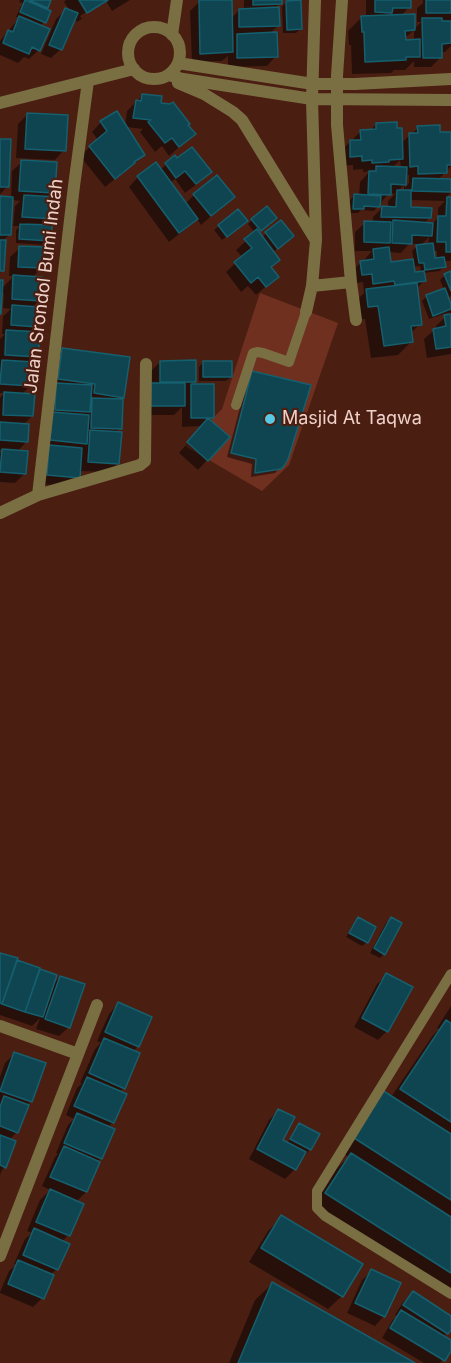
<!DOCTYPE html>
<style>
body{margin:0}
canvas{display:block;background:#4b1e12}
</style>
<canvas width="451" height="1363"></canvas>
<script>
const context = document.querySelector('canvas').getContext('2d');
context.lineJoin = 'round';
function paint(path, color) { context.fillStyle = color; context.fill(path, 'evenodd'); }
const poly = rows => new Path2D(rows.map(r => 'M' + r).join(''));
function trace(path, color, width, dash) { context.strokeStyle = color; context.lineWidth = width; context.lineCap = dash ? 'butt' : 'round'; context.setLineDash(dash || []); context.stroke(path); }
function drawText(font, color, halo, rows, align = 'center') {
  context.font = font + ' Inter,sans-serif'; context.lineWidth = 4.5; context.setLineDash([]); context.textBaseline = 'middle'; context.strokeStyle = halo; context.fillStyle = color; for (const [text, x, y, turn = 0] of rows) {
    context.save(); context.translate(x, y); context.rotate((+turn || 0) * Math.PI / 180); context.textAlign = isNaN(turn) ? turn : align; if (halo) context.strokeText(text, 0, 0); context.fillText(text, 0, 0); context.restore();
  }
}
paint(poly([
 [260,293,338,323,289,465,262,491,185,446,222,409]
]), '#6f301f');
paint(poly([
 [20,0,50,0,44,10,49,12,44,22,40,26,39,50,29,59,24,57,18,63,0,55,0,41,19,18,16,17,21,6,24,4,19,2],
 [66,0,130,0,112,11,106,1,101,6,101,3,80,16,82,19,101,7,77,22,74,17,61,49,51,58,41,54,56,19,66,10,71,12,64,2],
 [199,0,224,0,231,19,239,10,244,10,244,0,236,0,280,0,280,3,274,9,279,25,269,34,276,56,267,66,228,67,228,56,222,61,192,62,190,11,199,2],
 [366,0,409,0,409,7,401,16,414,29,421,22,417,22,417,8,423,3,423,0,451,0,451,46,445,52,441,52,441,57,431,67,414,67,414,61,405,70,394,70,391,73,352,74,351,45,349,45,348,31,362,17,366,17],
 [414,30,414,41,402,41],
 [286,2,301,28,296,33,283,33,282,7],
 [143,95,159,104,186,125,194,134,169,156,162,146,155,152,140,132,143,129,126,127,144,155,134,164,105,187,80,156,98,140,92,132,101,122,125,125,127,111],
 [28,114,64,150,55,160,16,158,18,124],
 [376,124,396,130,401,143,418,128,439,133,451,133,451,166,438,180,451,180,451,192,445,199,451,199,451,260,449,261,443,261,444,266,440,271,423,273,424,281,416,289,420,324,410,334,411,342,398,355,371,358,365,319,355,320,353,304,364,293,363,282,353,284,351,272,361,262,364,262,364,260,372,251,355,251,355,232,365,223,373,223,373,217,382,208,388,208,388,201,395,194,389,193,374,211,361,210,358,213,349,213,350,200,354,196,359,196,360,182,370,171,363,172,363,169,353,170,353,165,342,166,341,151,361,131,370,131],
 [400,160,401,168,392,168],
 [405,175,409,175,409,183,405,188],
 [404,185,404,191,398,191],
 [409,200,445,201,438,208,438,218,432,224,424,224,430,217,409,208],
 [429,237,428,245,420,246],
 [409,244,419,244,412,251,414,261,390,264,389,252,401,253],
 [432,251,437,251,437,260,434,260],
 [420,266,421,273,414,274,413,267],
 [0,140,7,187,0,194],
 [175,157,210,172,201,181,185,193,175,179,170,183,185,204,194,195,233,197,201,225,197,219,187,228,169,242,129,187,138,177,160,170],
 [22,162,54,193,48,198,54,218,46,227,50,241,45,245,16,243,16,230,20,226,13,226,15,206,20,201,11,200,9,235,4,240,2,270,0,273,0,198,11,199,12,171],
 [238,211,242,225,222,240,214,230],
 [252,220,271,223,258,233,262,238,266,233,288,241,273,252,278,260,270,268,277,277,256,295,248,286,241,292,226,272,242,257,236,250,255,233,248,224],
 [20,248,42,267,32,278,39,300,32,308,36,326,29,333,37,357,30,364,31,385,22,394,32,416,23,425,27,441,17,452,25,473,15,483,0,482,0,453,3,450,0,450,0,398,4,393,0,393,0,339,5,334,2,334,3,316,11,309,3,308,4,293,1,293,0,306,0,281,1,289,14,276,9,276,10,257],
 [451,273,451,296,447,298,451,306,451,354,427,358,424,339,434,330,436,329,436,326,450,312,429,319,422,301,427,296,444,290,440,280,445,275],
 [62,350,123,397,119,401,120,428,115,433,118,463,109,472,79,471,79,477,69,486,39,484,49,363],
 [160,362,195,381,190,386,212,386,213,417,209,421,207,460,198,470,179,453,202,426,182,427,182,407,174,415,140,415,151,371],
 [203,362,231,377,226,381,199,381,199,367],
 [252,372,283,465,275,473,251,477,252,464,227,457,248,377],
 [358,919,367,942,362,946,346,937,354,923],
 [391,919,384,954,380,958,370,953,386,923],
 [0,954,15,961,55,976,52,985,60,977,69,1027,59,1036,36,1029,40,1018,32,1026,0,1015],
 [387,975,387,1031,378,1040,354,1027,377,984],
 [118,1004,138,1046,133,1052,124,1088,119,1092,113,1122,107,1128,101,1158,97,1162,98,1163,86,1192,76,1202,68,1235,62,1242,57,1269,50,1275,42,1298,33,1307,0,1293,0,1292,9,1271,16,1265,14,1264,25,1239,32,1233,27,1231,40,1200,50,1190,42,1186,55,1157,58,1154,56,1153,68,1125,74,1119,66,1115,77,1088,82,1083,80,1083,95,1049,101,1043,97,1041,109,1014],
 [451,1006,451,1295,312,1207,337,1168,349,1157,339,1150,391,1097,433,1035,439,1029,437,1028],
 [15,1053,31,1101,27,1105,17,1132,9,1140,5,1167,2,1170,0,1175,0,1077,5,1063],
 [279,1110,281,1141,287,1144,295,1129,299,1125,310,1149,306,1154,304,1153,295,1169,285,1179,249,1159,269,1120],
 [282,1217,342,1296,328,1309,249,1262,268,1231],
 [372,1271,384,1316,375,1326,347,1313,362,1280],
 [272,1284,412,1363,229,1363,255,1300],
 [413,1293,451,1318,451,1327,443,1337,451,1342,451,1348,440,1363,424,1363,382,1338,392,1321,397,1316,395,1315,403,1302]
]), '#0007');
const building = poly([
 [25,0,51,11,46,23,20,12,25,0],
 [29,0,51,0,48,8,29,0],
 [79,0,108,0,87,13,79,0],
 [199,0,232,0,233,52,200,54,199,0],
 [253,0,282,0,282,4,253,5,253,0],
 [301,0,302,29,287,30,286,1,301,0],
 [375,0,411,0,411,8,393,8,392,13,375,12,375,0],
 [426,0,451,0,451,13,426,13,426,0],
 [279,7,280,26,239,27,239,9,279,7],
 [65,8,78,13,62,50,49,45,65,8],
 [415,14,415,30,405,31,406,40,420,39,420,57,406,57,406,60,365,62,364,32,362,32,361,16,415,14],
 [19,16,50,29,40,51,32,47,29,54,3,43,8,30,13,32,19,16],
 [422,18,442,18,442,21,451,21,451,43,442,44,442,58,423,58,422,18],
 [277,32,278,57,237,58,237,34,277,32],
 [142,94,162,96,161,103,170,104,173,102,190,124,188,125,196,134,179,147,172,138,165,143,148,122,151,120,133,118,136,100,141,101,142,94],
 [117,111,145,155,134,162,135,163,115,179,89,146,107,131,100,121,117,111],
 [27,113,68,115,66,151,25,149,27,113],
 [397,122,397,128,402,128,403,159,389,160,389,162,372,163,372,160,362,161,362,156,350,157,350,140,361,140,360,130,376,129,376,123,397,122],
 [440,125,440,132,451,132,451,165,447,165,447,173,418,174,418,166,410,167,409,133,418,133,417,126,440,125],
 [0,139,11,139,9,187,0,187,0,139],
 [192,147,212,172,196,184,185,171,176,178,165,163,175,155,177,158,192,147],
 [21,160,57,162,55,193,19,191,21,160],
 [156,162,198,219,179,233,137,176,156,162],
 [376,166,407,167,406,185,391,184,391,195,368,194,369,171,376,171,376,166],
 [217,175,235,197,211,216,193,194,217,175],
 [413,178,451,179,451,192,412,191,413,178],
 [397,190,411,190,411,207,432,208,431,218,381,217,382,206,396,207,397,190],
 [354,194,381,196,380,207,364,206,364,209,353,209,354,194],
 [24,195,57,197,56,219,22,217,24,195],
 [0,196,13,197,11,235,0,235,0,196],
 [447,197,451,197,451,252,446,252,446,242,437,242,438,216,446,216,447,197],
 [267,206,277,218,261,231,251,219,267,206],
 [238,209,248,221,227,237,218,225,238,209],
 [281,220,294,236,278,249,265,232,281,220],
 [393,220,433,223,432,236,412,235,412,244,392,243,393,220],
 [364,221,391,222,390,243,364,242,364,221],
 [20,224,52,225,51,241,19,239,20,224],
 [257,229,280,260,271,267,279,277,266,287,258,277,251,283,234,262,252,248,244,239,257,229],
 [0,240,6,240,4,271,0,271,0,240],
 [433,243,435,258,444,257,446,267,425,270,424,263,419,263,416,245,433,243],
 [19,246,45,247,44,268,18,267,19,246],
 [389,247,391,262,413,259,415,272,424,271,426,281,395,285,394,281,373,284,372,274,362,275,360,261,374,259,373,249,389,247],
 [451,271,451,291,444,274,451,271],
 [13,275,42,277,41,301,12,299,13,275],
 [0,280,3,280,1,314,0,314,0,280],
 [417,283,422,325,411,326,413,342,384,346,378,306,368,307,366,289,417,283],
 [445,288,451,304,451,309,433,316,426,295,445,288],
 [12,305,39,307,38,327,11,325,12,305],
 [451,314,451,347,436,349,433,329,446,326,444,315,451,314],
 [6,330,40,332,38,357,5,355,6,330],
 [62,348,130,357,124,398,94,393,95,384,58,379,62,348],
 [2,360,34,362,33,386,0,384,2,360],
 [196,360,196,382,160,382,160,361,196,360],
 [203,361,232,361,232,377,203,377,203,361],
 [252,371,311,385,288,459,284,466,281,469,255,473,256,459,231,453,252,371],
 [56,383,92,385,90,412,55,410,56,383],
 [150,383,185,383,185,406,149,406,150,383],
 [191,384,214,384,214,418,191,418,191,384],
 [4,392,35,394,33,416,3,415,4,392],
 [92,398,123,399,122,429,91,428,92,398],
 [52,412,89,415,87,444,50,440,52,412],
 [208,418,230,437,208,461,187,442,208,418],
 [0,422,29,424,28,442,0,440,0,422],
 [90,430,122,432,119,464,88,462,90,430],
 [49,445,82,448,80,478,47,475,49,445],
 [2,449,28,451,26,474,0,472,2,449],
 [358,917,376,927,368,943,349,933,358,917],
 [391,917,402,923,385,955,374,948,391,917],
 [0,953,18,958,2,1004,0,1003,0,953],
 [17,960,40,968,25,1012,2,1004,17,960],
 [40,969,57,975,43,1017,25,1012,40,969],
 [386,973,413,987,388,1032,362,1018,386,973],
 [60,976,85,984,70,1028,45,1019,60,976],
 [118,1002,152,1017,139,1047,105,1032,118,1002],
 [446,1020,451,1023,451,1122,400,1089,446,1020],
 [104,1038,140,1053,125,1089,89,1073,104,1038],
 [14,1052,46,1063,32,1102,0,1091,14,1052],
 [87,1077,127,1094,114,1123,74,1106,87,1077],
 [382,1090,451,1134,451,1200,351,1136,382,1090],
 [4,1096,29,1105,18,1133,0,1126,0,1107,4,1096],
 [278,1109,295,1117,283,1140,306,1152,296,1170,257,1149,278,1109],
 [77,1113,115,1129,102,1159,64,1143,77,1113],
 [299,1123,320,1134,311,1150,290,1139,299,1123],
 [0,1135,16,1141,6,1168,0,1165,0,1135],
 [64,1146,100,1162,87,1192,50,1177,64,1146],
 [351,1153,451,1217,451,1273,325,1193,351,1153],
 [50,1189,84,1204,70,1236,36,1222,50,1189],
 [281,1215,363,1264,343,1297,261,1248,281,1215],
 [34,1228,70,1244,58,1270,23,1255,34,1228],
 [18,1260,54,1275,44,1299,8,1284,18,1260],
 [371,1269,401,1283,385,1317,355,1303,371,1269],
 [272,1282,415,1363,238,1363,272,1282],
 [413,1291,451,1316,451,1330,448,1334,403,1305,413,1291],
 [401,1310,451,1340,451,1351,445,1361,390,1328,401,1310]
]);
paint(building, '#0e4551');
trace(building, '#155f6e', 1.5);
trace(poly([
 [236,405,253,353,257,352,263,353,289,362,306,312],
 [451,974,317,1191,317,1208,325,1216,451,1294]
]), '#7a6f42', 10);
trace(poly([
 [342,0,337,76,337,125,351,282,356,320],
 '128 53a26 26 0 1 1 52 0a26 26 0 1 1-52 0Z',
 [172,35,177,0],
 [178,63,313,84,355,84,451,79],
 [168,75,183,79,312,99,451,100],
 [178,83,204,94,233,112,242,120,315,239],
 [0,103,134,69],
 [312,286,351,282],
 [306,312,312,286,316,240,312,99,315,0],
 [38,495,140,465,145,461,146,364],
 [0,513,38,495,74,186,88,81],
 [0,1026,78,1054],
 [0,1256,97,1005]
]), '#7a6f42', 12);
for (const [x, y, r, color] of [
 [270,419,6,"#58c9e3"]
]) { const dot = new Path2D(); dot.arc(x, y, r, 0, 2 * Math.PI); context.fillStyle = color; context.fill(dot); trace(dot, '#4b1e12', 2); }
drawText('18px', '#efd1c9', '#4b1e12', [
 ["Jalan Srondol Bumi Indah",44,286,-83]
]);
drawText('18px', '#efd1c9', '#4b1e12', [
 ["Masjid At Taqwa",282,419]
], 'left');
</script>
